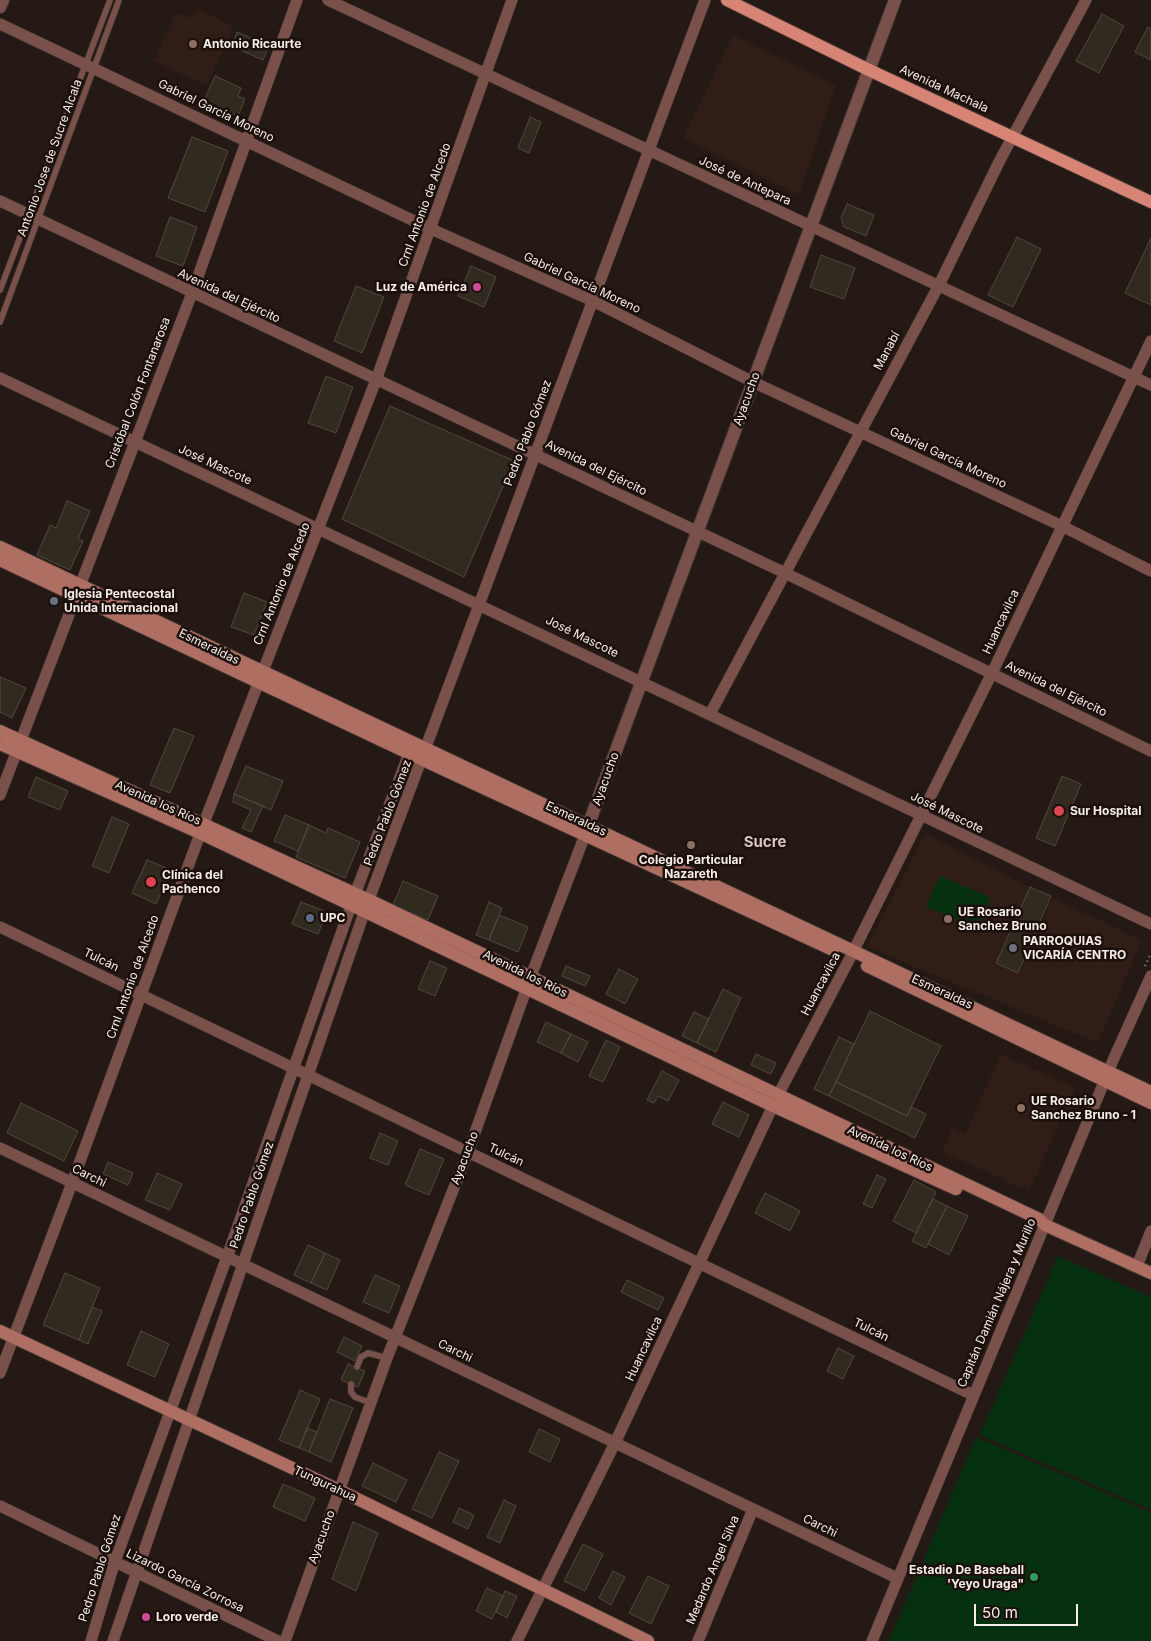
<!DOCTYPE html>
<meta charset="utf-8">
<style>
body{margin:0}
#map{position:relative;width:1151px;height:1641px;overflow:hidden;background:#251915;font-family:Inter,sans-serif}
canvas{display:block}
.scale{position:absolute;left:974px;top:1604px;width:104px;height:22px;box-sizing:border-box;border:2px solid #f6ede9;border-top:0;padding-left:6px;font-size:15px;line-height:18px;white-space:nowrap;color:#f6ede9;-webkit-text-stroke:4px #1c100c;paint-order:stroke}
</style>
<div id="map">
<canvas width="1151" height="1641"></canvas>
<div class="scale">50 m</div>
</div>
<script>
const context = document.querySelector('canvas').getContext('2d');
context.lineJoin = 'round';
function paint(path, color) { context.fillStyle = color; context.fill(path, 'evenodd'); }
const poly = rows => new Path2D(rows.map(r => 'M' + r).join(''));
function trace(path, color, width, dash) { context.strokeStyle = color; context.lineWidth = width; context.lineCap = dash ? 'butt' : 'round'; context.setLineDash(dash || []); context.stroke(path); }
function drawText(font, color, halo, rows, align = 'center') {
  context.font = font + ' Inter,sans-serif'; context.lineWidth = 5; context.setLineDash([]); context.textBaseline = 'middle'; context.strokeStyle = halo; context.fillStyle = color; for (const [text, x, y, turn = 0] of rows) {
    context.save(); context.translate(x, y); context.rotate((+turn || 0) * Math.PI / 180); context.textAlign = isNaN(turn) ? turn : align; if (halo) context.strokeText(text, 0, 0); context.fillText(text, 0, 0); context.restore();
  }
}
paint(poly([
 [198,8,233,27,207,86,153,61,176,13,190,18],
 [733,35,836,85,799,195,683,138],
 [925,833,1029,887,995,963,1019,973,1052,898,1142,940,1098,1043,867,947],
 [1001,1054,1075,1088,1029,1191,942,1152,952,1128,965,1134]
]), '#301d16');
paint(poly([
 [940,876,990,897,978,927,926,907],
 [1058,1256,1151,1297,1151,1510,980,1435],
 [976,1437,1151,1513,1151,1641,889,1641]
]), '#063111');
const building = poly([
 [1102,14,1124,26,1099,73,1076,61,1102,14],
 [1148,27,1151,29,1151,60,1135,52,1148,27],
 [237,32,269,46,263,60,231,46,237,32],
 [215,76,241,88,238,96,245,99,238,116,204,101,215,76],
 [530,117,541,122,529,153,518,148,530,117],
 [192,137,228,151,205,212,168,198,192,137],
 [847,204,874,215,866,236,844,227,841,218,847,204],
 [170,217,197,227,183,266,156,256,170,217],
 [1017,237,1041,249,1013,307,988,295,1017,237],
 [1151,238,1151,305,1125,293,1151,238],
 [821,255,855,268,844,299,810,287,821,255],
 [471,266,496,277,484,307,458,296,471,266],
 [356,286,384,297,362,353,334,341,356,286],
 [326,376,353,387,336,433,308,423,326,376],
 [390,406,514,461,464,577,342,519,390,406],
 [67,501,90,511,78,539,83,541,70,570,37,555,50,525,56,528,67,501],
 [244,593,267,602,254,635,231,627,244,593],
 [0,677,26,688,12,718,0,712,0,677],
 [174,728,194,736,170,793,150,785,174,728],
 [246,766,283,781,271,810,234,794,246,766],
 [1062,776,1081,784,1055,846,1036,838,1062,776],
 [36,777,68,791,60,810,28,797,36,777],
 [234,794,263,806,251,832,242,828,251,810,233,802,234,794],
 [285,815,309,825,298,851,274,841,285,815],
 [112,817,129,824,109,873,92,866,112,817],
 [309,825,326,833,328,828,360,842,345,878,296,857,309,825],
 [147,860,171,870,156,904,132,893,147,860],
 [403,881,438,896,428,920,393,905,403,881],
 [1030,887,1051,896,1018,973,996,963,1030,887],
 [301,902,327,912,318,934,292,924,301,902],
 [489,902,502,908,489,940,476,935,489,902],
 [499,915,528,927,518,952,489,940,499,915],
 [430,961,447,968,435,996,418,989,430,961],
 [566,966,590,976,585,986,562,976,566,966],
 [619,969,638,979,625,1004,606,994,619,969],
 [723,989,741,998,716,1052,697,1043,723,989],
 [870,1011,941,1046,907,1116,836,1082,870,1011],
 [694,1012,709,1019,697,1043,682,1036,694,1012],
 [546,1022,571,1034,561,1053,537,1042,546,1022],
 [571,1034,588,1042,578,1062,561,1053,571,1034],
 [839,1037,854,1044,829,1096,814,1089,839,1037],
 [606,1040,620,1047,603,1082,589,1076,606,1040],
 [756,1054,776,1063,771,1074,751,1065,756,1054],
 [662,1071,679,1080,668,1101,658,1096,654,1103,647,1100,662,1071],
 [836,1082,907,1116,911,1107,926,1114,915,1138,829,1096,836,1082],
 [723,1102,749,1115,739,1137,712,1124,723,1102],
 [21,1103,78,1131,64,1161,7,1133,21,1103],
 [380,1133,398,1141,388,1165,370,1158,380,1133],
 [420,1149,444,1159,429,1195,405,1185,420,1149],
 [108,1162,133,1173,128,1185,103,1174,108,1162],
 [157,1173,182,1184,170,1210,145,1200,157,1173],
 [877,1175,886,1179,872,1208,863,1204,877,1175],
 [914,1180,936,1192,916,1233,893,1221,914,1180],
 [765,1193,800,1211,790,1231,755,1213,765,1193],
 [933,1199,947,1206,926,1248,912,1241,933,1199],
 [947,1206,968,1216,949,1255,928,1244,947,1206],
 [308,1245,325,1253,311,1283,294,1275,308,1245],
 [325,1253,340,1260,327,1290,311,1283,325,1253],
 [65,1273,100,1288,79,1340,43,1325,65,1273],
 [375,1275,400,1286,389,1313,363,1302,375,1275],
 [627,1280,664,1298,658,1310,621,1292,627,1280],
 [92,1307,102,1311,88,1344,79,1340,92,1307],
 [141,1331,169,1344,155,1377,127,1365,141,1331],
 [344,1337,362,1346,355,1361,337,1352,344,1337],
 [838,1348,854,1356,843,1379,827,1371,838,1348],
 [348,1364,365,1371,358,1387,341,1380,348,1364],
 [300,1390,320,1399,299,1448,279,1440,300,1390],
 [330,1399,353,1408,331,1462,309,1452,330,1399],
 [307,1428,317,1432,309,1452,299,1448,307,1428],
 [539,1429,560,1439,550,1462,529,1452,539,1429],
 [439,1452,459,1461,432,1518,412,1509,439,1452],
 [373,1463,407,1480,396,1502,362,1486,373,1463],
 [283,1484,315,1498,305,1521,273,1507,283,1484],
 [504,1500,516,1506,500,1543,487,1537,504,1500],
 [459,1508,474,1515,468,1529,453,1522,459,1508],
 [353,1522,378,1533,356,1591,332,1579,353,1522],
 [583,1544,603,1554,585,1591,564,1581,583,1544],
 [613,1571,625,1577,611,1605,599,1598,613,1571],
 [648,1576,669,1586,651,1624,629,1613,648,1576],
 [487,1588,503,1596,492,1619,476,1611,487,1588],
 [505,1591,517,1596,507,1618,496,1612,505,1591]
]);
paint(building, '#312a1f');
trace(building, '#50483d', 1);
const service = poly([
 [0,290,110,0],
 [0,322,119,0],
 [357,1367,361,1357,368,1353,387,1358],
 [351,1384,351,1392,355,1397,371,1403]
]);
const minor = poly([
 [328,0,1151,385],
 [0,24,431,229,593,301,753,382,1062,526,1151,571],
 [0,201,785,573,1151,751],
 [0,378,1151,924],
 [710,714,939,285,999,162,1086,0],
 [0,795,192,293,297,0],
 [0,927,973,1395],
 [0,1148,897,1578],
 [1137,1266,1151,1231],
 [0,1373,72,1183,204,823,376,380,512,0],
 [0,1506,278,1641],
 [91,1641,115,1561,227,1257,355,894,412,746],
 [113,1641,365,910,705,0],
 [285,1641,387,1358,468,1152,531,976,585,835],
 [517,1641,615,1443,778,1095,850,958,992,673,1151,341],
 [698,1641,753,1509],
 [872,1641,1114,1058,1151,976]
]);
const tertiary = poly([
 [0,7,3,0],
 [585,834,895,0]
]);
const secondary = poly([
 [0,547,1151,1092],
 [0,560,423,760,833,950],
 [0,731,369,900,1039,1219,1045,1225,1151,1273],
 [0,744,200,833,773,1106,956,1189],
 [867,966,1151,1103],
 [0,1331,339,1490,648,1641]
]);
const primary = poly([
 [727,0,869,70,1151,202]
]);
trace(service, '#423733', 7);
trace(minor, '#423733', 12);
trace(tertiary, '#423733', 14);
trace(secondary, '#423733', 14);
trace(primary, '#423733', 14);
trace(poly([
 [1145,966,1151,953]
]), '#8f8581', 2.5, [1, 4]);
trace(service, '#7a514a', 5.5);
trace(minor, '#7a514a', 11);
trace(tertiary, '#7a514a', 12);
trace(secondary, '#af6e62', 12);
trace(primary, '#d88475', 12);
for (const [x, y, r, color] of [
 [193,44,5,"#8d6e63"],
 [477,287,5,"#d1479c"],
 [54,601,5,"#6b7280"],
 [1059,811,6,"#e0444e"],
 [691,845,5,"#8d6e63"],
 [151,882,6,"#e0444e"],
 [310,918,5,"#5c6f8a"],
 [948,919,5,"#8d6e63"],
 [1013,948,5,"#6b7280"],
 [1021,1108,5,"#8d6e63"],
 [1034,1577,5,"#2e9e5b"],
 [146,1617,5,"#d1479c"]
]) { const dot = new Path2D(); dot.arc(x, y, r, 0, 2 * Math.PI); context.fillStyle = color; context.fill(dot); trace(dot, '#1c100c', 2); }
drawText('bold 12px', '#f6ede9', '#1c100c', [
 ["Antonio Ricaurte",203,44],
 ["Luz de América",467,287,"right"],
 ["Iglesia Pentecostal",64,594],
 ["Unida Internacional",64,608],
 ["Sur Hospital",1070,811],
 ["Colegio Particular",691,860,"center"],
 ["Nazareth",691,874,"center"],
 ["Clínica del",162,875],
 ["Pachenco",162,889],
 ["UE Rosario",958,912],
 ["Sanchez Bruno",958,926],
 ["UPC",320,918],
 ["PARROQUIAS",1023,941],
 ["VICARÍA CENTRO",1023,955],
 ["UE Rosario",1031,1101],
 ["Sanchez Bruno - 1",1031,1115],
 ["Estadio De Baseball",1024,1570,"right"],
 ["'Yeyo Uraga\"",1024,1584,"right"],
 ["Loro verde",156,1617]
], 'left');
drawText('12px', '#f6ede9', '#1c100c', [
 ["Avenida Machala",944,89,25],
 ["Gabriel García Moreno",216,111,26],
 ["Antonio Jose de Sucre Alcala",50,158,-70],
 ["José de Antepara",745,181,25],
 ["Crnl Antonio de Alcedo",425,205,-70],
 ["Gabriel García Moreno",582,283,25],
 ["Avenida del Ejército",229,296,25],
 ["Manabí",887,351,-62],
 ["Cristóbal Colón Fontanarosa",138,393,-69],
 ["Ayacucho",747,399,-70],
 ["Pedro Pablo Gómez",528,433,-69],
 ["Gabriel García Moreno",948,458,25],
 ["José Mascote",215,465,25],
 ["Avenida del Ejército",596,468,26],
 ["Crnl Antonio de Alcedo",282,584,-68],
 ["Huancavilca",1001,622,-65],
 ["José Mascote",582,637,26],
 ["Esmeraldas",209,647,26],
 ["Avenida del Ejército",1056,689,26],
 ["Ayacucho",606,779,-70],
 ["Avenida los Ríos",158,803,24],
 ["Pedro Pablo Gómez",388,813,-69],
 ["José Mascote",947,813,26],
 ["Esmeraldas",576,819,25],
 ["Tulcán",101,960,26],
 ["Avenida los Ríos",525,974,26],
 ["Crnl Antonio de Alcedo",133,977,-70],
 ["Huancavilca",821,984,-62],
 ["Esmeraldas",942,992,25],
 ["Avenida los Ríos",890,1149,25],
 ["Tulcán",506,1155,25],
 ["Ayacucho",465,1158,-69],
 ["Carchi",89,1176,26],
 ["Pedro Pablo Gómez",252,1195,-71],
 ["Capitán Damián Nájera y Murillo",997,1303,-67],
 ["Tulcán",871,1330,26],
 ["Huancavilca",644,1349,-65],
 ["Carchi",455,1351,26],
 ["Tungurahua",325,1484,25],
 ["Carchi",820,1526,26],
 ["Ayacucho",322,1537,-70],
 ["Pedro Pablo Gómez",100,1568,-72],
 ["Medardo Angel Silva",713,1570,-67],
 ["Lizardo García Zorrosa",185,1581,26]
]);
drawText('bold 15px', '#d6c5be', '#1c100c', [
 ["Sucre",765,842]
]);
</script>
